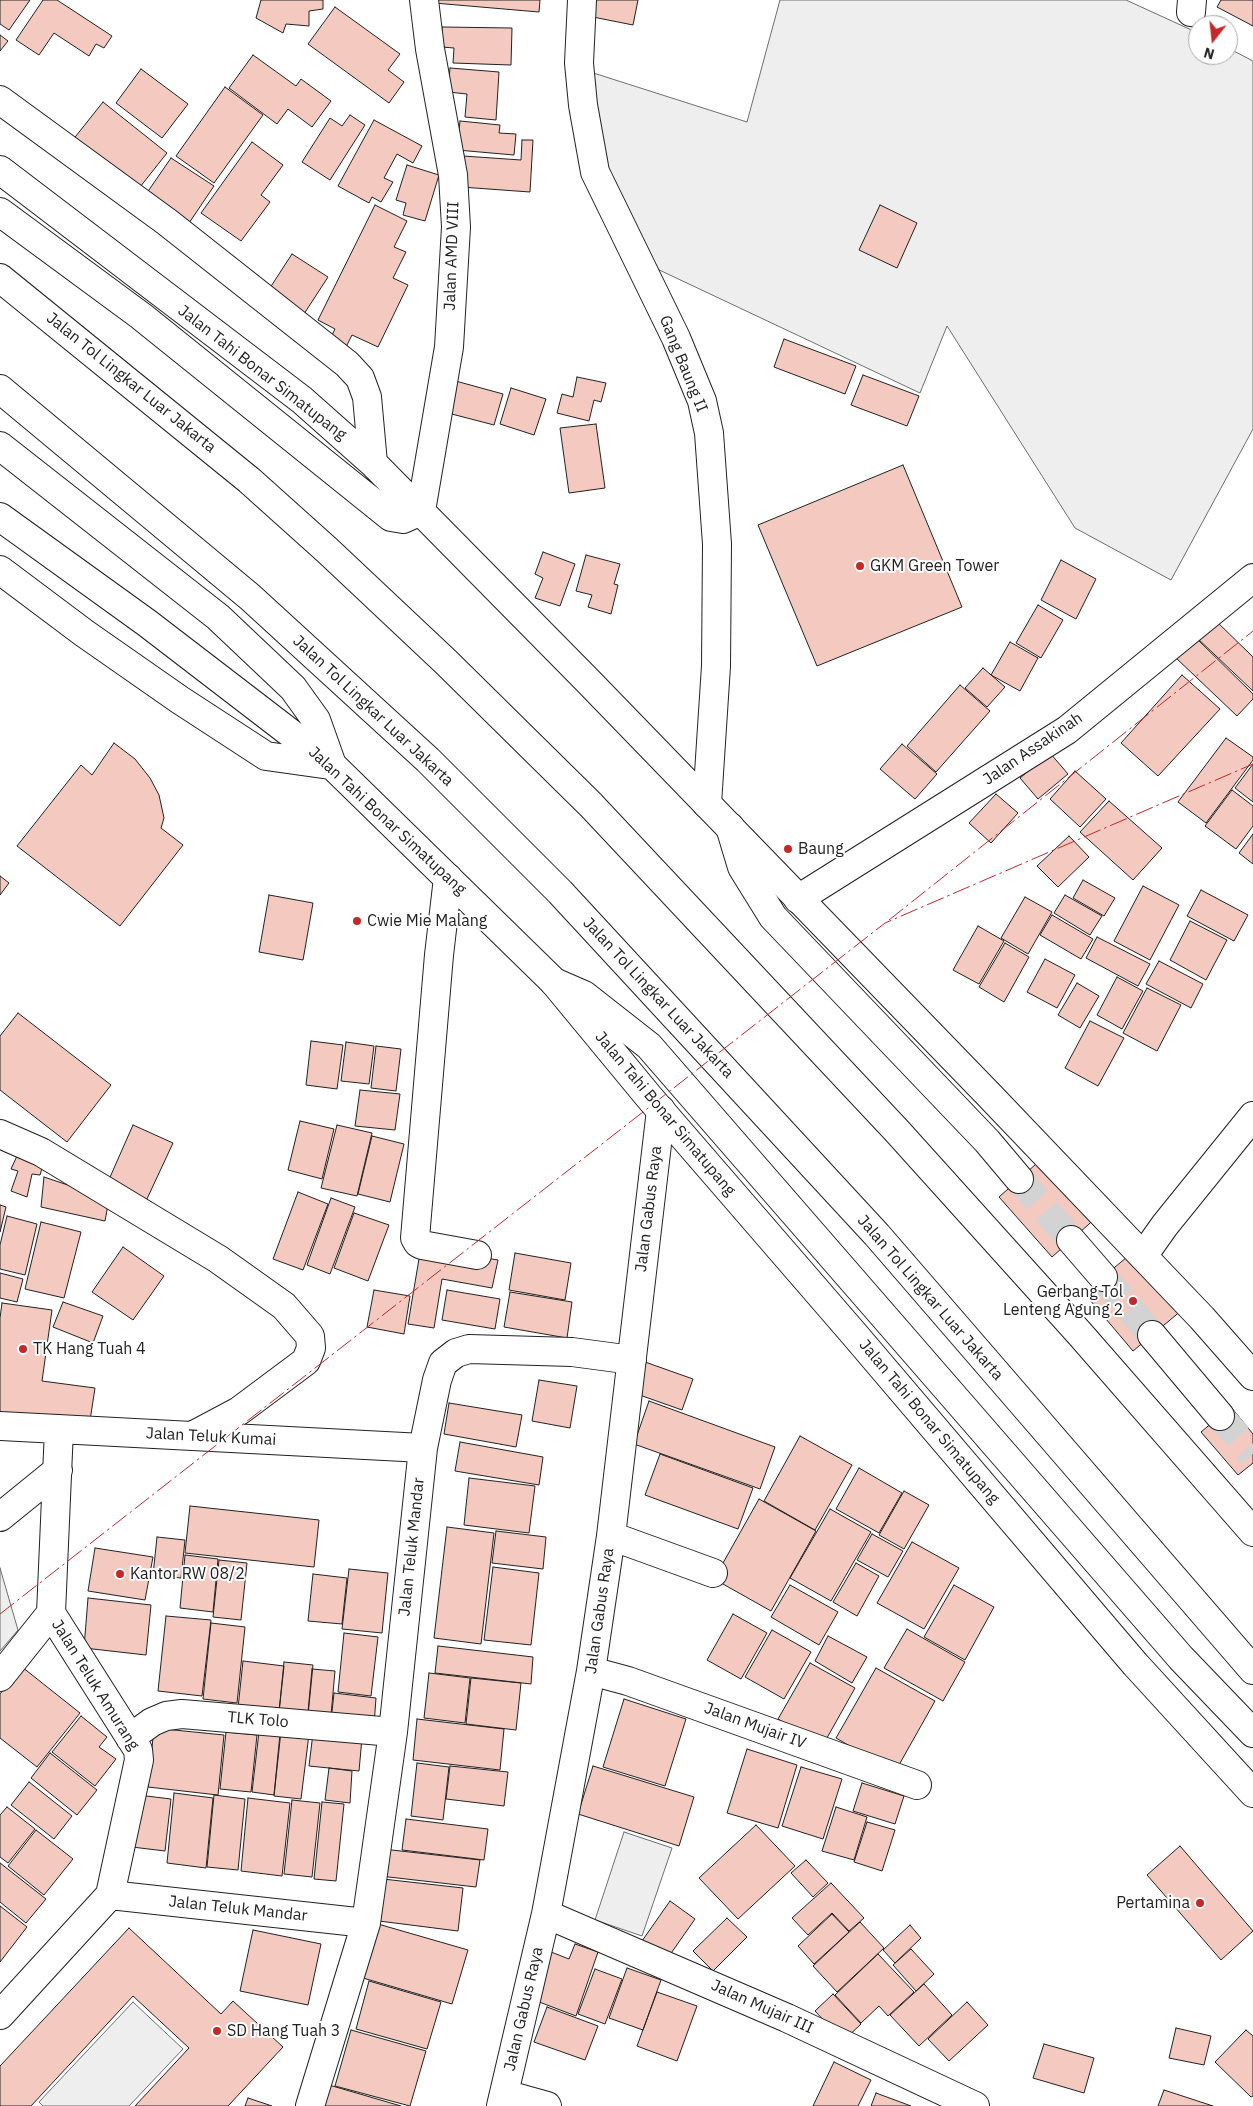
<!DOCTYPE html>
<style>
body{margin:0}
#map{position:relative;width:1253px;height:2106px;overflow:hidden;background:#fff;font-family:"IBM Plex Sans",sans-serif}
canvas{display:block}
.north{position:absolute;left:1188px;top:15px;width:50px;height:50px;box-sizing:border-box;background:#fff;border:1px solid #a7a7a7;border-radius:50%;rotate:196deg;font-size:14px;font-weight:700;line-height:20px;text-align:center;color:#222}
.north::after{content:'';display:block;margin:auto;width:18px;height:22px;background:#c62828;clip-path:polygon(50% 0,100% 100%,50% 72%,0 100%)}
</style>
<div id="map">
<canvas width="1253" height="2106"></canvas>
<div class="north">N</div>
</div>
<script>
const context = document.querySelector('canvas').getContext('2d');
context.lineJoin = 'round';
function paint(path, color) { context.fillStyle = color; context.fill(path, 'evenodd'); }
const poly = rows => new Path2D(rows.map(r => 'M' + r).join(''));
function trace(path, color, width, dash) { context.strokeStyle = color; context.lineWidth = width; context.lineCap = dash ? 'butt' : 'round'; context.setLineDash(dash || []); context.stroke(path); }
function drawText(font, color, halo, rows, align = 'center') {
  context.font = font + ' "IBM Plex Sans",sans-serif'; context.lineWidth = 4; context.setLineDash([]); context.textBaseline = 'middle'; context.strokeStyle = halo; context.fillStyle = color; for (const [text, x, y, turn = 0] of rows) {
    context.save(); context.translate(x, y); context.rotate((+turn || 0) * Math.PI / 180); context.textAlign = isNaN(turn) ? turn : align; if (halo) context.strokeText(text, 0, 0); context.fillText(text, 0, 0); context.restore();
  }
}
const green = poly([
 [780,0,1126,0,1198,33,1198,55,1228,55,1228,48,1253,61,1253,429,1171,580,1075,528,947,326,920,393,619,251,584,70,747,122,780,0],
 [0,1568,18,1630,0,1651,0,1568],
 [624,1832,672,1848,642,1936,595,1920,624,1832],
 [133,2002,183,2049,129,2106,43,2106,39,2102,133,2002]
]);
paint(green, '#eee');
trace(green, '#6f6f6f', 1);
const building = poly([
 [0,0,30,0,9,30,0,24,0,0],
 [43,0,57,0,112,36,104,48,96,44,89,56,54,33,39,55,16,40,43,0],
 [261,0,323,0,323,9,309,11,309,26,286,24,283,33,256,18,261,0],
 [434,0,540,0,539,12,434,3,434,0],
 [596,0,638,0,633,25,593,17,596,0],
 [1221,0,1253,0,1253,26,1217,7,1221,0],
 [335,7,400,54,388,70,404,82,389,103,308,44,335,7],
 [442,27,512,28,511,65,453,63,454,48,442,47,442,27],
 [0,35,8,41,0,51,0,35],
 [253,55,296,86,301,79,331,101,312,127,288,109,277,124,229,88,253,55],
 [450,68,499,72,496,120,465,117,467,94,448,92,450,68],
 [141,69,188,104,162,138,116,103,141,69],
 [225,87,263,115,214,183,176,156,225,87],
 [103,102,167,153,140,187,104,159,96,169,68,146,103,102],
 [350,115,365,125,330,180,302,162,330,118,342,126,350,115],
 [374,120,422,146,413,163,397,154,384,178,393,182,381,202,372,197,369,203,338,186,374,120],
 [460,121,500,125,499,133,516,134,514,155,457,150,460,121],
 [522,140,533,140,530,192,461,187,463,156,521,160,522,140],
 [252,142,283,165,261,195,270,202,241,241,201,213,252,142],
 [171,158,214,186,185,229,142,200,171,158],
 [407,165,439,175,425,221,403,215,406,203,396,200,407,165],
 [375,205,407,221,394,247,406,252,393,278,408,285,378,347,352,335,344,351,328,343,335,329,318,320,375,205],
 [880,205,917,223,897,268,859,250,880,205],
 [292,254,328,277,302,317,266,294,292,254],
 [784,339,856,366,845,394,774,367,784,339],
 [863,375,919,396,907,426,851,405,863,375],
 [577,377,606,383,601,402,594,400,589,421,557,413,562,394,573,397,577,377],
 [452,380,503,394,494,425,444,412,452,380],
 [511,388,546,399,534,435,500,424,511,388],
 [596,424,605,488,569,493,560,428,596,424],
 [903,465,962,607,817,666,758,525,903,465],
 [543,552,575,564,560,606,535,598,543,578,535,574,543,552],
 [586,555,620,564,614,584,618,585,611,614,588,607,592,595,576,591,586,555],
 [1061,560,1096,579,1076,619,1041,600,1061,560],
 [1038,605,1063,620,1041,658,1016,643,1038,605],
 [1213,618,1253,657,1253,691,1195,636,1213,618],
 [1194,636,1253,694,1253,699,1237,716,1175,657,1194,636],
 [1010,642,1038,658,1020,691,991,675,1010,642],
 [983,668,1005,687,987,707,965,688,983,668],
 [1182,675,1220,709,1158,776,1121,743,1182,675],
 [960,685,990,711,936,772,907,746,960,685],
 [1226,738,1253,757,1253,760,1206,823,1178,802,1226,738],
 [114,743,135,759,150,778,159,795,164,818,161,828,183,845,120,926,17,846,81,765,92,775,114,743],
 [902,744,937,774,915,799,880,769,902,744],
 [1050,753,1068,774,1038,799,1020,778,1050,753],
 [1253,764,1253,802,1235,788,1253,764],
 [1075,771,1106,799,1080,827,1050,799,1075,771],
 [1232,790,1253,806,1253,826,1236,849,1205,826,1232,790],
 [996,794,1018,813,991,843,969,823,996,794],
 [1109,801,1162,848,1133,880,1080,832,1109,801],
 [1253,834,1253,864,1239,853,1253,834],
 [1069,836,1089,857,1058,887,1037,866,1069,836],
 [0,876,9,883,0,895,0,876],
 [1083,880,1115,898,1104,916,1073,898,1083,880],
 [1143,886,1179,905,1150,960,1114,941,1143,886],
 [1201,890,1248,915,1234,941,1187,916,1201,890],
 [269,895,313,903,303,960,259,952,269,895],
 [1065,895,1102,916,1090,935,1054,913,1065,895],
 [1025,897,1052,912,1028,954,1001,938,1025,897],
 [1052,915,1093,939,1081,959,1040,935,1052,915],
 [1190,921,1227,940,1206,980,1170,960,1190,921],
 [978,926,1004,941,979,984,953,970,978,926],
 [1097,937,1150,964,1138,986,1086,958,1097,937],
 [1005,943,1029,957,1004,1002,979,987,1005,943],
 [1045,959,1075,975,1057,1008,1027,992,1045,959],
 [1159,961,1203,984,1191,1008,1146,984,1159,961],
 [1117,977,1143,991,1122,1029,1097,1015,1117,977],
 [1077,983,1099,996,1080,1028,1058,1015,1077,983],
 [1147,988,1181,1005,1157,1051,1123,1033,1147,988],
 [18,1013,111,1085,67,1142,0,1090,0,1036,18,1013],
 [1090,1021,1124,1038,1098,1086,1065,1068,1090,1021],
 [311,1041,343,1045,337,1089,306,1085,311,1041],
 [346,1042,374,1046,369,1084,341,1081,346,1042],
 [376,1046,401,1049,396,1091,371,1088,376,1046],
 [360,1090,400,1094,395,1130,355,1126,360,1090],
 [300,1121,334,1129,322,1179,288,1170,300,1121],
 [133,1125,173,1143,146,1201,107,1184,133,1125],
 [337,1125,372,1133,357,1196,321,1188,337,1125],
 [372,1136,404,1144,390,1202,358,1194,372,1136],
 [17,1156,43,1165,40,1175,32,1174,27,1197,11,1191,18,1171,11,1169,17,1156],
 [1045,1156,1098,1216,1052,1257,999,1197,1045,1156],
 [44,1177,109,1199,105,1221,41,1207,44,1177],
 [298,1192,328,1204,303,1270,273,1259,298,1192],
 [331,1198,355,1207,330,1274,307,1265,331,1198],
 [0,1205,6,1207,0,1232,0,1205],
 [354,1213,389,1225,368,1281,334,1268,354,1213],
 [7,1216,37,1224,25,1275,0,1269,0,1245,7,1216],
 [41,1222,81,1232,64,1298,25,1289,41,1222],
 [123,1247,164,1276,133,1320,92,1292,123,1247],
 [421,1247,498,1260,492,1288,442,1279,434,1328,408,1324,421,1247],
 [1133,1252,1182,1310,1133,1351,1084,1293,1133,1252],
 [515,1253,571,1263,565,1300,509,1290,515,1253],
 [0,1273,23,1279,17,1302,0,1298,0,1273],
 [374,1290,410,1296,404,1334,367,1327,374,1290],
 [447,1290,500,1299,495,1329,442,1320,447,1290],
 [510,1292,572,1302,567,1338,504,1327,510,1292],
 [63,1302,103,1316,93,1343,53,1327,63,1302],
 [2,1303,52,1310,42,1381,95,1388,89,1427,0,1415,0,1318,2,1303],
 [645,1362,693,1379,682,1410,634,1393,645,1362],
 [539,1380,577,1386,570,1428,532,1421,539,1380],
 [649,1401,775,1447,760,1489,634,1444,649,1401],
 [449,1403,522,1415,516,1447,444,1434,449,1403],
 [1231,1407,1253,1434,1253,1463,1238,1475,1201,1432,1231,1407],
 [800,1436,852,1465,815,1530,764,1501,800,1436],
 [460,1442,543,1457,539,1485,455,1471,460,1442],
 [660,1454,753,1488,738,1529,645,1495,660,1454],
 [859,1468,902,1493,879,1533,836,1509,859,1468],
 [469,1478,535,1486,529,1533,464,1525,469,1478],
 [904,1491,929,1505,904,1549,879,1535,904,1491],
 [759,1499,816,1531,771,1611,714,1579,759,1499],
 [190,1506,319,1520,314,1567,185,1553,190,1506],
 [830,1509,871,1532,831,1601,790,1578,830,1509],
 [447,1527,494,1533,481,1644,434,1638,447,1527],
 [496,1531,546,1537,543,1569,492,1563,496,1531],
 [872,1534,903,1551,888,1577,857,1560,872,1534],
 [157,1537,185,1540,181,1578,153,1575,157,1537],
 [912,1542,959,1568,924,1629,877,1603,912,1542],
 [95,1548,153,1557,145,1600,88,1591,95,1548],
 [185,1555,218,1559,213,1612,180,1608,185,1555],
 [219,1560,247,1563,241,1620,213,1617,219,1560],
 [856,1563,879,1576,857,1616,833,1602,856,1563],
 [493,1567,539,1573,531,1645,484,1640,493,1567],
 [349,1569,388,1573,382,1633,342,1629,349,1569],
 [313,1574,347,1578,342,1624,308,1621,313,1574],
 [790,1585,838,1612,819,1645,771,1617,790,1585],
 [954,1585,994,1607,965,1660,924,1637,954,1585],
 [88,1598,151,1605,146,1655,84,1648,88,1598],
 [733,1614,767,1633,741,1679,707,1660,733,1614],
 [166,1616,211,1620,202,1696,158,1691,166,1616],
 [211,1623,245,1627,237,1703,203,1699,211,1623],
 [907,1629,965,1662,943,1701,884,1668,907,1629],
 [772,1630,811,1652,784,1699,745,1677,772,1630],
 [344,1633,378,1637,371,1696,338,1692,344,1633],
 [828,1636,867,1657,852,1683,815,1661,828,1636],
 [438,1646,533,1657,531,1684,435,1673,438,1646],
 [243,1661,284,1666,279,1712,238,1708,243,1661],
 [284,1662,313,1665,308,1715,279,1712,284,1662],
 [810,1663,855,1688,823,1745,778,1719,810,1663],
 [22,1667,80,1713,37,1767,0,1738,0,1694,22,1667],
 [876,1668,935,1701,895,1772,836,1738,876,1668],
 [312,1669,335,1671,331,1715,308,1712,312,1669],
 [429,1673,470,1678,465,1723,424,1718,429,1673],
 [471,1678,521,1683,516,1730,466,1724,471,1678],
 [334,1693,376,1698,374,1725,331,1721,334,1693],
 [624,1699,686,1719,665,1786,603,1767,624,1699],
 [81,1716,107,1737,99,1747,116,1759,95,1786,52,1752,81,1716],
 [417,1719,504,1729,500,1770,413,1760,417,1719],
 [154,1728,224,1735,218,1795,148,1787,154,1728],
 [281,1731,309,1734,301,1799,274,1796,281,1731],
 [226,1732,257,1735,251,1792,220,1789,226,1732],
 [259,1732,280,1734,274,1795,252,1792,259,1732],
 [313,1733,362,1738,359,1771,309,1766,313,1733],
 [747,1749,797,1765,778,1828,727,1813,747,1749],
 [50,1753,97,1790,77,1815,31,1778,50,1753],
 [417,1763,449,1767,443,1820,411,1816,417,1763],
 [450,1766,508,1772,504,1806,446,1799,450,1766],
 [593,1766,694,1797,679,1846,578,1814,593,1766],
 [801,1767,842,1779,823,1839,782,1826,801,1767],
 [329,1768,352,1771,350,1803,325,1800,329,1768],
 [29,1782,72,1816,54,1839,11,1805,29,1782],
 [862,1783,904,1796,895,1824,853,1811,862,1783],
 [174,1793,213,1798,206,1868,167,1863,174,1793],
 [138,1795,171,1799,165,1851,132,1847,138,1795],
 [214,1795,245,1799,238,1870,207,1867,214,1795],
 [248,1798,290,1803,282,1876,241,1871,248,1798],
 [292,1800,320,1803,312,1877,284,1874,292,1800],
 [322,1802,344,1804,336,1881,314,1879,322,1802],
 [7,1807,35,1829,8,1863,0,1857,0,1815,7,1807],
 [836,1807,867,1817,854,1860,822,1851,836,1807],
 [406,1819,488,1829,484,1860,402,1850,406,1819],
 [867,1822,895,1830,882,1871,854,1862,867,1822],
 [756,1825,795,1866,738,1919,699,1878,756,1825],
 [36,1830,73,1859,44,1895,8,1866,36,1830],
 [1180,1846,1253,1931,1221,1960,1147,1875,1180,1846],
 [383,1849,480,1860,476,1887,380,1876,383,1849],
 [806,1860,828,1883,813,1897,791,1873,806,1860],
 [0,1863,46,1899,26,1923,0,1902,0,1863],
 [383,1879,463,1888,458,1931,379,1921,383,1879],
 [831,1883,864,1918,849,1931,832,1913,808,1935,792,1918,831,1883],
 [670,1901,695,1919,667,1959,642,1941,670,1901],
 [0,1906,27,1927,0,1962,0,1906],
 [832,1914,849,1932,814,1964,798,1946,832,1914],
 [727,1918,747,1937,713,1971,693,1951,727,1918],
 [860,1922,884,1948,837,1992,813,1966,860,1922],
 [378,1924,468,1950,452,2004,363,1978,378,1924],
 [910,1925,921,1938,895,1963,883,1950,910,1925],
 [129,1928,221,2014,233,2001,283,2047,228,2106,135,2106,189,2048,133,1996,31,2106,0,2106,0,2066,129,1928],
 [253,1930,321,1944,308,2005,240,1991,253,1930],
 [575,1944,598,1952,576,2016,534,2000,551,1952,569,1959,575,1944],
 [911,1949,934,1974,916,1991,893,1965,911,1949],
 [878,1954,914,1992,888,2016,879,2006,861,2023,835,1995,878,1954],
 [627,1968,661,1980,643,2030,609,2018,627,1968],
 [595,1969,622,1979,605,2024,578,2014,595,1969],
 [369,1981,441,2002,427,2049,356,2029,369,1981],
 [924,1984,952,2015,919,2046,890,2015,924,1984],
 [657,1992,697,2006,677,2061,637,2046,657,1992],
 [833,1994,861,2024,843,2041,815,2011,833,1994],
 [967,2002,988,2025,949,2061,928,2039,967,2002],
 [547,2007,598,2026,585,2060,534,2042,547,2007],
 [1176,2028,1211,2036,1204,2065,1169,2058,1176,2028],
 [351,2030,426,2051,410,2106,335,2086,351,2030],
 [1246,2030,1253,2036,1253,2096,1251,2097,1215,2062,1246,2030],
 [1044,2044,1094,2058,1084,2093,1033,2078,1044,2044],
 [834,2062,871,2080,858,2106,813,2106,834,2062],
 [329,2085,401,2106,323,2106,329,2085],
 [1164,2090,1213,2106,1158,2106,1164,2090],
 [876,2093,911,2106,871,2106,876,2093],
 [248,2098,272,2106,245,2106,248,2098]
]);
paint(building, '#f3c9c0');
trace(building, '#222', 1);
trace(poly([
 [1019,1179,1071,1240],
 [1103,1277,1152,1335],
 [1220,1416,1253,1454]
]), '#d3d3d3', 28, [28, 14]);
const minor = poly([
 [582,0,579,63,583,105,595,172,676,338,702,401,709,433,717,544,716,666,707,804],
 [1191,12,1192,0],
 [421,511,449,347,456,227,453,175,430,49,424,0],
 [448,878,439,955,415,1238,418,1243,422,1245,477,1255],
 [798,899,1067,730,1253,578],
 [0,1134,41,1152,218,1259,284,1306,310,1336,311,1348,306,1361,239,1411,192,1436],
 [1143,1256,1165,1225,1253,1116],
 [0,1426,423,1448],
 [0,1517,58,1470],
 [611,1536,713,1573],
 [591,1671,628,1681,917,1785],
 [0,1677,51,1613],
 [130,1738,152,1722,166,1716,182,1714,393,1732],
 [110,1895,366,1923],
 [546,1914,787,2018,975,2106],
 [0,2015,110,1895,139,1760,138,1750,51,1613,59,1429],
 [504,2094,547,2106],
 [310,2106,366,1923,393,1732,423,1448,437,1380,443,1363,456,1353,469,1349,572,1352,632,1360],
 [501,2106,546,1914,591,1671,611,1536,661,1110]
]);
const trunk = poly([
 [0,100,167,222,347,364,360,378,367,397,373,463],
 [0,170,302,400,373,463,588,681,990,1096,1202,1318,1253,1376],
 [0,212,141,316,391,517,403,519,421,511],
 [0,446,218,617,293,688,316,720,332,765],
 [0,517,147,623,332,765,554,982,649,1097,854,1334,1135,1664,1253,1793],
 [0,570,84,633,180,700,266,756,330,765]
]);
const motorway = poly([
 [0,278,249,480,327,550,446,662,591,805,897,1131,1080,1334,1253,1532],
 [0,389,250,597,428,760,560,892,877,1235,1253,1670],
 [730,827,742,867,773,917,987,1141,1019,1179],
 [554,982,584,995,649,1046,1181,1658,1253,1733],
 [1071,1240,1103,1277],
 [1152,1335,1220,1416]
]);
trace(minor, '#222', 30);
trace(trunk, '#222', 30);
trace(motorway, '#222', 30);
trace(minor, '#fff', 28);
trace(trunk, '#fff', 28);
trace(motorway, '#fff', 28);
trace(poly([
 [889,920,1253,631],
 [0,1614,885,923,1253,764]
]), '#c62828', 1, [18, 4, 2.5, 4]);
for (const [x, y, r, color] of [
 [860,566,5,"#c62828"],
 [788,849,5,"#c62828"],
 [357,921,5,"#c62828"],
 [1133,1301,5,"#c62828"],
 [23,1349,5,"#c62828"],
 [120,1574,5,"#c62828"],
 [1200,1903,5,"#c62828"],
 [217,2031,5,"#c62828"]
]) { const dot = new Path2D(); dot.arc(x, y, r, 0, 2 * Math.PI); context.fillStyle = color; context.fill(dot); trace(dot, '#fff', 2); }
drawText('16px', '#222', '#fff', [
 ["Jalan AMD VIII",452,256,-88],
 ["Gang Baung II",683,364,68],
 ["Jalan Tahi Bonar Simatupang",262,373,38],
 ["Jalan Tol Lingkar Luar Jakarta",131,383,39],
 ["Jalan Tol Lingkar Luar Jakarta",373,711,43],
 ["Jalan Assakinah",1033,749,-34],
 ["Jalan Tahi Bonar Simatupang",387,821,43],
 ["Jalan Tol Lingkar Luar Jakarta",658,998,47],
 ["Jalan Tahi Bonar Simatupang",665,1114,50],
 ["Jalan Gabus Raya",649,1209,-83],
 ["Jalan Tol Lingkar Luar Jakarta",930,1298,49],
 ["Jalan Tahi Bonar Simatupang",929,1422,50],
 ["Jalan Teluk Kumai",211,1437,3],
 ["Jalan Teluk Mandar",412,1547,-84],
 ["Jalan Gabus Raya",600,1611,-82],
 ["Jalan Teluk Amurang",95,1685,58],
 ["TLK Tolo",258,1720,5],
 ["Jalan Mujair IV",755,1726,20],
 ["Jalan Teluk Mandar",238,1909,6],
 ["Jalan Mujair III",762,2007,24],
 ["Jalan Gabus Raya",524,2009,-77]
]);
drawText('16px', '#222', '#fff', [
 ["GKM Green Tower",870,566],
 ["Baung",798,849],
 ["Cwie Mie Malang",367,921],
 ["Gerbang Tol",1123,1292,"right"],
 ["Lenteng Agung 2",1123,1310,"right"],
 ["TK Hang Tuah 4",33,1349],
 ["Kantor RW 08/2",130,1574],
 ["Pertamina",1190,1903,"right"],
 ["SD Hang Tuah 3",227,2031]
], 'left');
</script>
